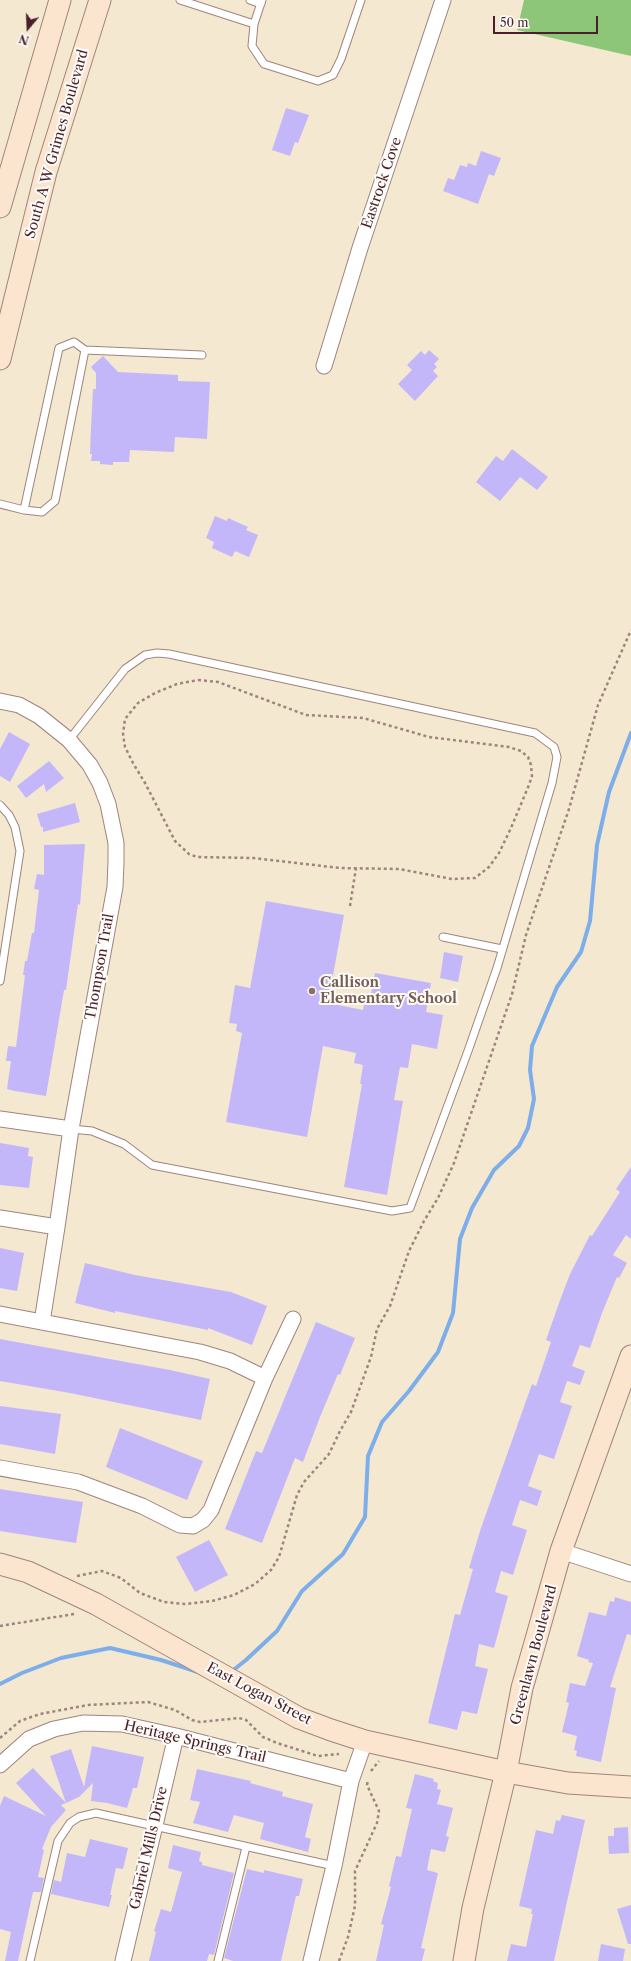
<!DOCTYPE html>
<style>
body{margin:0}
#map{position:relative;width:631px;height:1961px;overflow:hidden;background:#f4e8d1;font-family:"Libre Caslon Text",serif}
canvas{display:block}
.north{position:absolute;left:8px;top:8px;width:40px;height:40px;-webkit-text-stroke:3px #fdfcf7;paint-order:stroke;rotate:199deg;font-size:11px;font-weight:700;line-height:16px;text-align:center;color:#4a1f2b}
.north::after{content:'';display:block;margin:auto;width:14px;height:18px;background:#4a1f2b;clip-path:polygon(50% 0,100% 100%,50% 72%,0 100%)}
.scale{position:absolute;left:493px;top:16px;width:105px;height:18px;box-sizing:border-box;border:2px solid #4a1f2b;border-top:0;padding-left:5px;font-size:12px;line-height:14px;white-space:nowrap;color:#4a1f2b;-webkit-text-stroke:3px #fdfcf7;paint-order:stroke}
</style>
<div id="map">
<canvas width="631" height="1961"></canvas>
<div class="north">N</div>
<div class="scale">50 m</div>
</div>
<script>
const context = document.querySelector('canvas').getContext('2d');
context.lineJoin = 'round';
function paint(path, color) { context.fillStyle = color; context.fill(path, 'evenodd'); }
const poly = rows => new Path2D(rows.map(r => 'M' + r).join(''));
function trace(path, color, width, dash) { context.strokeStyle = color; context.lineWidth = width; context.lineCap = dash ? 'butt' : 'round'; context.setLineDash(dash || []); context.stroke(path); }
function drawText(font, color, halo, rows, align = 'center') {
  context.font = font + ' "Libre Caslon Text",serif'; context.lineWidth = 4; context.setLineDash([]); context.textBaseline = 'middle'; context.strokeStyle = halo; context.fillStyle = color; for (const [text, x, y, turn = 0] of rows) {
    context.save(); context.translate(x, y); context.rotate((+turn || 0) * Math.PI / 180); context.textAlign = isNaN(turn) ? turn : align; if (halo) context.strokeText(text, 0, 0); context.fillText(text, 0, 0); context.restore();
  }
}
paint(poly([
 [524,0,631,0,631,56,517,30]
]), '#8dc579');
trace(poly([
 [231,1672,246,1660,277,1631,302,1591,343,1554,365,1517,368,1456,382,1422,409,1391,438,1352,453,1313,460,1239,472,1208,494,1170,519,1146,528,1128,534,1099,530,1070,532,1046,557,987,581,952,590,921,597,845,609,792,631,733],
 [0,1684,22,1673,61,1658,110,1648,161,1660,201,1673]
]), '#7eaee9', 4);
paint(poly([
 [286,108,309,115,298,143,295,142,290,156,272,150],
 [481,151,501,158,494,176,489,174,478,204,443,191,448,178,454,180,460,165,467,167,468,163,476,166],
 [429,350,439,359,434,364,437,367,433,371,438,376,415,401,398,384,412,370,407,365,421,351,425,355],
 [103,356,118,372,178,375,178,381,210,382,207,439,175,437,174,452,130,450,129,462,113,462,113,465,100,464,100,461,91,461,92,454,90,454,91,428,93,389,96,389,96,373,91,367],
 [512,449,548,477,537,490,520,477,500,501,476,482,496,456,503,461],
 [215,516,227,521,228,518,248,527,246,530,258,535,249,557,235,551,232,557,212,548,214,542,206,538],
 [9,732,30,744,10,782,0,776,0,749],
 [49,761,64,778,46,792,44,784,26,798,17,786],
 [75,803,80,822,43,832,43,827,41,827,37,814],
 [85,844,80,905,78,904,66,990,64,990,46,1096,15,1091,7,1089,11,1061,6,1061,8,1046,16,1047,25,975,23,975,25,961,27,961,32,933,34,933,38,899,39,890,34,889,37,874,44,875,44,845],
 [266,901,344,915,328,1003,363,1010,366,993,371,994,375,973,431,983,426,1012,443,1015,437,1049,412,1044,408,1068,400,1067,394,1100,403,1101,387,1195,344,1187,362,1084,360,1084,363,1065,354,1063,356,1053,323,1046,307,1137,226,1122,242,1033,236,1031,237,1024,229,1023,235,985,250,988],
 [444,952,463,956,458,982,440,978],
 [0,1143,29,1148,28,1156,33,1157,29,1188,0,1185],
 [631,1167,631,1239,626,1235,613,1255,627,1263,619,1278,617,1277,602,1313,590,1348,580,1345,572,1366,585,1371,580,1385,567,1381,560,1402,572,1406,554,1459,539,1454,528,1486,542,1491,537,1506,520,1500,512,1525,527,1530,513,1575,501,1571,495,1592,508,1596,494,1648,479,1644,475,1666,488,1669,477,1714,462,1711,457,1730,428,1723,455,1614,460,1615,473,1569,469,1568,481,1528,532,1384,536,1386,551,1342,546,1340,559,1303,570,1274,590,1235,592,1236,620,1192,616,1189],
 [0,1248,24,1253,17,1291,0,1288],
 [85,1263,135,1275,231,1292,267,1306,252,1345,208,1328,208,1330,115,1311,115,1313,75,1303],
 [316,1322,355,1338,340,1375,338,1374,320,1417,303,1462,295,1458,262,1543,225,1529,256,1451,262,1453],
 [0,1339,170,1370,210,1379,201,1420,70,1393,0,1381],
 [0,1406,61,1414,55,1454,0,1444],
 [120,1428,203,1461,187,1500,106,1467],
 [0,1489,83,1502,76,1543,0,1531],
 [209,1540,228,1575,195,1592,176,1557],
 [615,1597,631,1602,631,1635,627,1634,610,1687,616,1688,601,1762,576,1756,577,1751,574,1750,577,1736,562,1732,569,1703,566,1702,570,1683,585,1686,593,1663,588,1662,589,1660,577,1656,589,1612,606,1616,610,1601,614,1602],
 [92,1746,144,1757,137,1788,133,1788,127,1808,107,1803,91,1801,93,1783,79,1797,66,1803,50,1756,71,1749,84,1787],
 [33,1768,66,1803,61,1805,66,1810,51,1827,42,1849,44,1850,38,1877,44,1878,41,1892,33,1892,18,1961,5,1961,11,1932,0,1929,0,1806,4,1796,46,1816,16,1783],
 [197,1769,251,1781,250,1783,283,1792,282,1796,313,1804,305,1837,311,1839,308,1852,260,1839,264,1823,234,1815,228,1832,193,1823,200,1802,190,1800],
 [415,1774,434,1779,433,1781,438,1783,437,1789,441,1790,437,1804,453,1808,446,1836,449,1837,445,1852,431,1849,427,1870,438,1873,421,1948,425,1949,422,1961,376,1961,384,1925,381,1924,391,1887,389,1886,396,1856,401,1857,412,1809,406,1808],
 [562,1815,585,1820,554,1961,507,1961,511,1944,526,1947,533,1914,531,1914,532,1909,519,1906,536,1830,553,1834,556,1820,560,1821],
 [628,1827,629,1853,609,1854,608,1836,614,1836,614,1828],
 [90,1839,128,1848,123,1869,116,1868,110,1895,112,1895,109,1907,51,1894,54,1880,61,1882,67,1853,85,1857],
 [173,1845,201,1852,199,1861,202,1862,202,1865,234,1873,214,1955,209,1954,207,1961,149,1961,156,1932,154,1931,161,1909,171,1912,182,1872,168,1868],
 [247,1869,264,1873,264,1870,303,1879,299,1896,296,1896,281,1961,233,1961,224,1958],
 [631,1905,631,1944,628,1944,617,1909],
 [601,1944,625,1949,623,1961,598,1961]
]), '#c4b7f9');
const lane = poly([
 [180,0,254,24],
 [250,0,261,4],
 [262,0,254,24,252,46,264,64,318,81,333,75,341,59,361,0],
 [85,350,202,355],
 [0,504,24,510,42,512,55,501,85,350,74,342,59,348,24,510],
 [69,740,125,669,145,655,157,653,169,654,535,733,554,747,557,757,552,783,497,968,468,1051,410,1208,392,1211,152,1165,124,1144,92,1131,71,1129],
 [0,805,9,815,15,827,20,851,0,981],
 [443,937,502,949],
 [30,1961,58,1841,70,1823,79,1817,96,1813,334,1866],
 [218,1961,246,1847]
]);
const street = poly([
 [324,366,360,248,443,0],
 [0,701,19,705,39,716,69,740,90,765,100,783,108,804,116,843,116,862,115,887,71,1129,57,1227,0,1218],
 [0,1119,71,1129],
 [0,1314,200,1352,230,1361,265,1378],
 [42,1322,57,1227],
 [0,1468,78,1482,142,1506,180,1525,193,1526,203,1520,211,1510,265,1378,293,1319],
 [561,1551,631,1574],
 [0,1765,29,1739,54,1729,83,1723,122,1724,176,1736,351,1781],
 [123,1961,176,1736],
 [311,1961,334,1866,351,1781,365,1741]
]);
const secondary = poly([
 [0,207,60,0],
 [0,359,46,172,100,0],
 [0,1564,28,1572,96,1604,299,1718,331,1730,365,1741,506,1772,568,1783,631,1787],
 [464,1961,473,1908,506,1772,522,1688,535,1643,561,1551,631,1356]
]);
trace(lane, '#9f847e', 9);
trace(street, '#9f847e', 17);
trace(secondary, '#9f847e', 23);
trace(poly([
 [198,680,218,682,306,715,363,718,429,737,509,747,521,751,528,757,531,765,532,776,529,785,511,828,499,853,489,867,475,878,452,879,399,869,340,868,253,858,197,857,189,854,175,841,145,783,133,763,125,747,123,734,125,719,138,703,155,693,177,684,198,680],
 [350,906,356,868],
 [77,1576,102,1571,121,1578,140,1593,164,1602,185,1604,212,1601,234,1595,255,1584,271,1570,279,1557,297,1495,304,1482,329,1454,340,1431,351,1412,371,1357,377,1329,390,1306,409,1251,424,1221,438,1198,454,1163,512,994,526,935,569,809,598,705,631,630],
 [0,1626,74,1614],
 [0,1738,20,1721,40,1714,88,1705,148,1702,175,1710,192,1720,200,1722,239,1718,246,1720,263,1737,277,1743,318,1756,339,1754],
 [371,1771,379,1761],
 [339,1961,348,1937,355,1906,355,1871,377,1823,379,1811,367,1785,368,1780]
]), '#9f847e', 2.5, [3, 3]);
trace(lane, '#fff', 7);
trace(street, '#fff', 15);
trace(secondary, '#fce5cf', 21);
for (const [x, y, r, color] of [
 [312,991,4,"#8d6e63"]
]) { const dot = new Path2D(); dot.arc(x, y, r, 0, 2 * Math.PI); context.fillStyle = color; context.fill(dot); trace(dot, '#fdfcf7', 1.5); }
drawText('14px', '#4a1f2b', '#fdfcf7', [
 ["South A W Grimes Boulevard",57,144,-74],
 ["Eastrock Cove",382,183,-71],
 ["Thompson Trail",100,967,-80],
 ["Greenlawn Boulevard",534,1655,-75],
 ["East Logan Street",259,1694,28],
 ["Heritage Springs Trail",195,1742,13],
 ["Gabriel Mills Drive",149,1848,-77]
]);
drawText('bold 14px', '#785e54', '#fdfcf7', [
 ["Callison",320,983],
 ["Elementary School",320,999]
], 'left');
</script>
